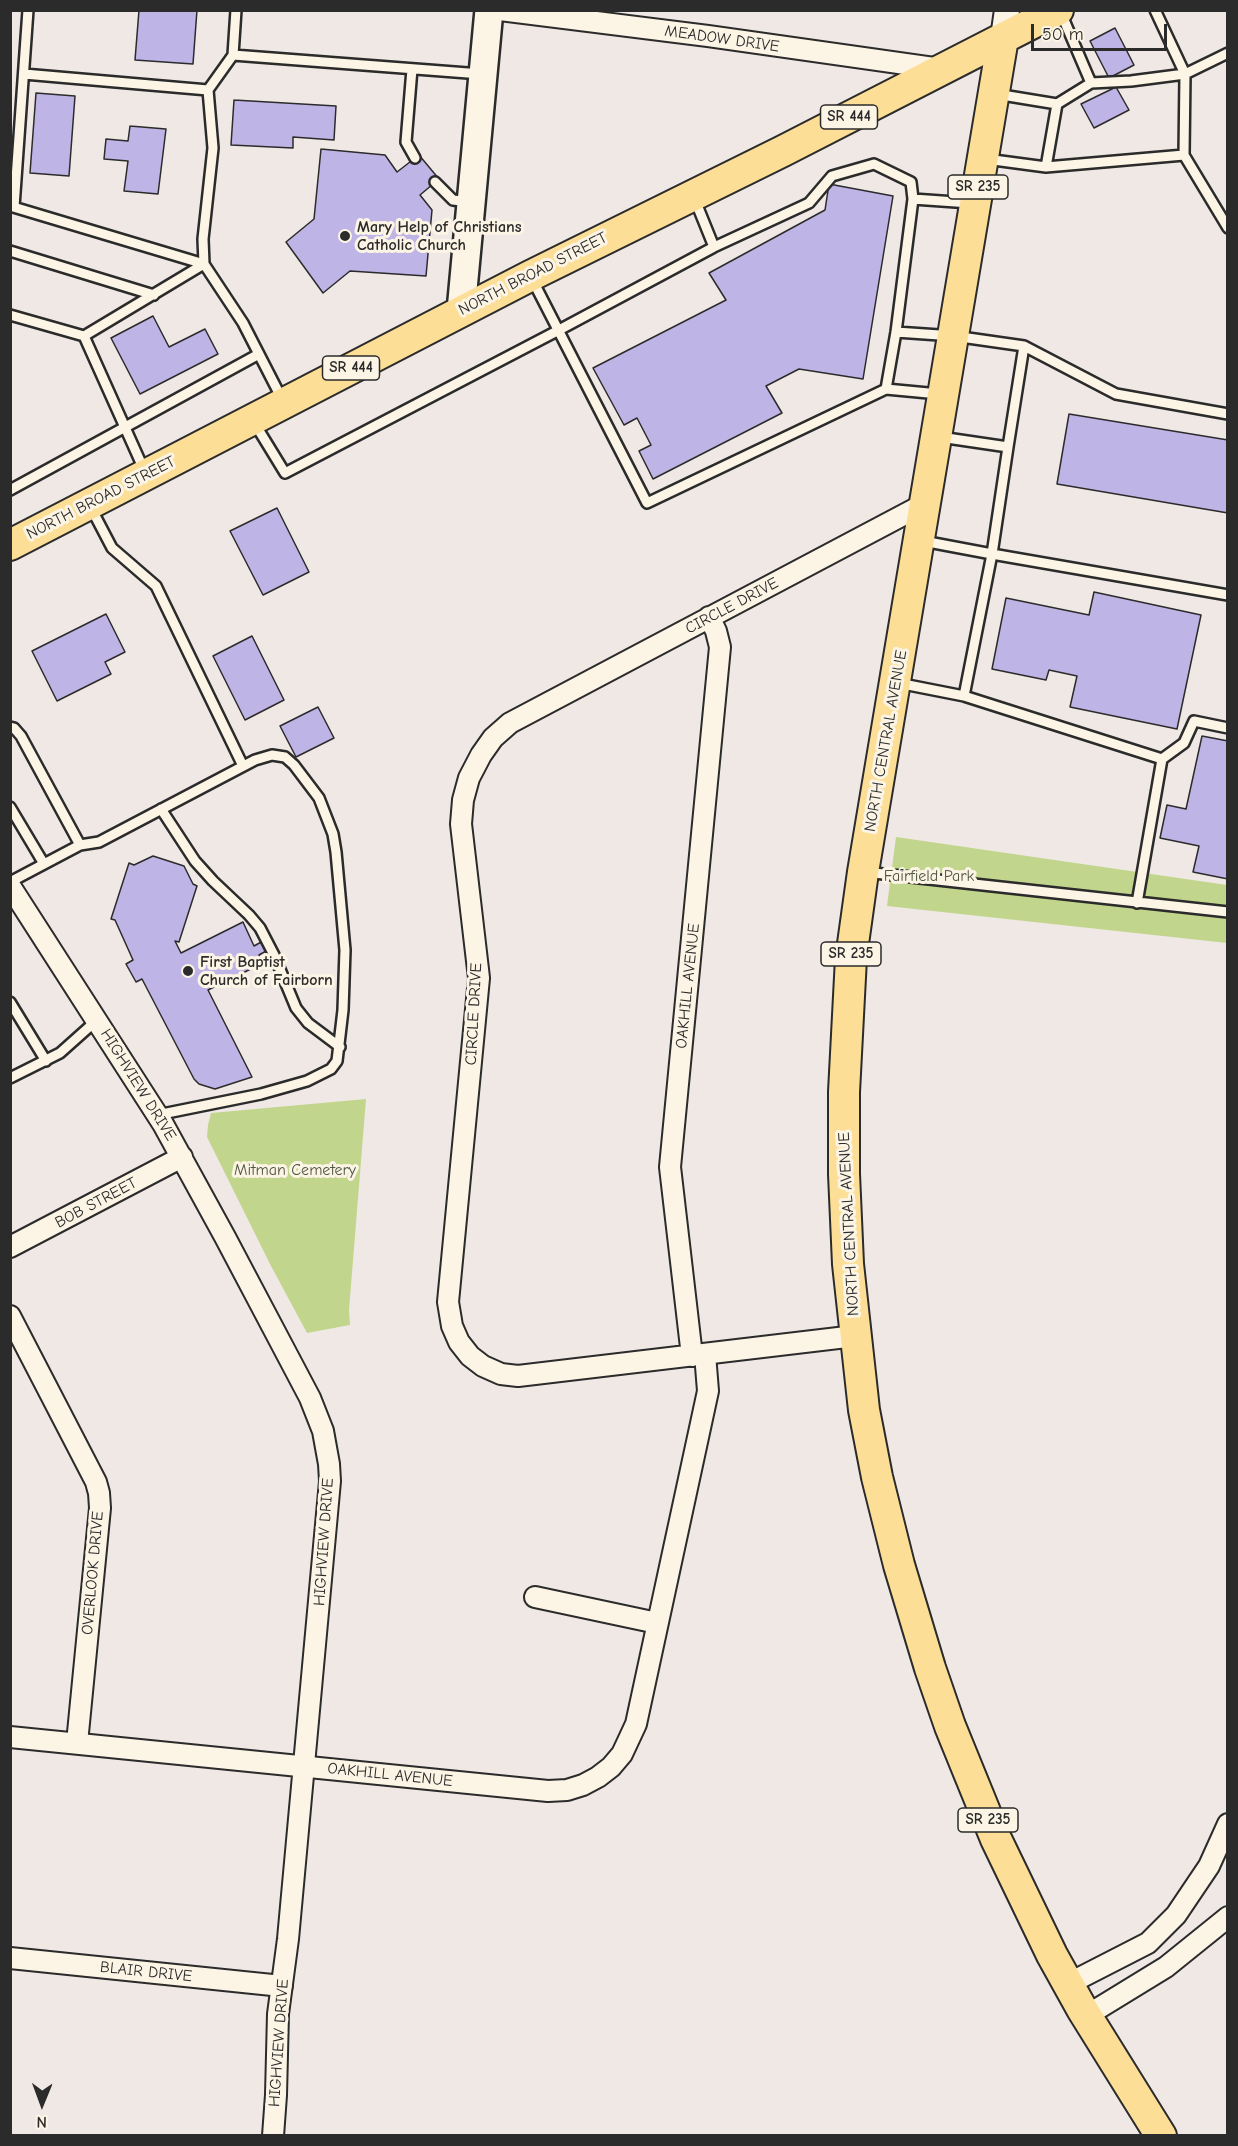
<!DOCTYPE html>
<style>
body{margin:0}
#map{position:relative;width:1238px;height:2146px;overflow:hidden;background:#f0e8e5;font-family:"Comic Neue",sans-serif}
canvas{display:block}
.frame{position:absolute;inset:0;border:12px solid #2b2b2b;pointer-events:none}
.north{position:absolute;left:12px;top:2074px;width:60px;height:60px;-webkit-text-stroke:4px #fcf5e5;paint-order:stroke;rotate:181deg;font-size:16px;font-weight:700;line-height:24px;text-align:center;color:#2b2b2b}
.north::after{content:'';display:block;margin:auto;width:21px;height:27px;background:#2b2b2b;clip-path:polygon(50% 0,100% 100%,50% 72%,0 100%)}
.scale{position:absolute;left:1031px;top:24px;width:136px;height:27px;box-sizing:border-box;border:3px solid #2b2b2b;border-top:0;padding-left:8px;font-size:18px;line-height:21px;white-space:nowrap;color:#2b2b2b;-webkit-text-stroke:4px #fcf5e5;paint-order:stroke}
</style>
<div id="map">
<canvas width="1238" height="2146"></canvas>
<div class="frame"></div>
<div class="north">N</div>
<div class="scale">50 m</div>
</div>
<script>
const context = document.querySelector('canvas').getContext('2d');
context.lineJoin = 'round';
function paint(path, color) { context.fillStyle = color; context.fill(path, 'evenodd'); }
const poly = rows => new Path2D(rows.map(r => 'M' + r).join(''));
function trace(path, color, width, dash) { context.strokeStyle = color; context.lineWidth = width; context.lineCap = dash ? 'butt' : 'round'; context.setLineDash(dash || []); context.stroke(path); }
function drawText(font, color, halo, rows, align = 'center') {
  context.font = font + ' "Comic Neue",sans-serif'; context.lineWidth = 6; context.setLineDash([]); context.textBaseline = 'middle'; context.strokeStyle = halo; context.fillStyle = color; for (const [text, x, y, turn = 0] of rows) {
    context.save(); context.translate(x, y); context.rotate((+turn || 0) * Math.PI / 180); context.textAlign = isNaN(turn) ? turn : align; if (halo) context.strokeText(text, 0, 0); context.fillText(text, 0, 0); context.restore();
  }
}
paint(poly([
 [896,837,1227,885,1227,943,887,906],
 [366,1099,349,1310,350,1325,307,1333,271,1266,207,1137,208,1125,211,1113]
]), '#c1d68c');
const building = poly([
 [139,10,197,10,193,64,135,60,139,10],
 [1115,28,1134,65,1109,78,1090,41,1115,28],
 [1116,87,1129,110,1094,128,1081,104,1116,87],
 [36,93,75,96,69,176,30,173,36,93],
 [234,100,336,106,334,140,293,137,293,148,231,145,234,100],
 [130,126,166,129,158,194,124,191,128,161,104,159,106,139,128,141,130,126],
 [321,149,385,155,397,172,419,155,439,179,420,195,432,210,426,276,350,271,323,293,286,242,314,219,321,149],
 [829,184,893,196,863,379,799,369,766,386,782,413,653,479,639,451,651,445,637,418,624,425,593,368,726,300,709,273,825,210,829,184],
 [153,316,169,347,205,329,218,354,140,394,111,338,153,316],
 [1069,414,1228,440,1228,513,1057,484,1069,414],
 [277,508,309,572,263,595,230,531,277,508],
 [1094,592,1201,615,1177,729,1070,707,1077,676,1049,670,1046,680,992,669,1006,598,1089,615,1094,592],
 [106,614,125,652,105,662,111,674,57,701,32,651,106,614],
 [252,636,284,700,245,720,213,656,252,636],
 [318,707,334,738,296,757,280,726,318,707],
 [1202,736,1228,741,1228,879,1193,872,1199,846,1160,838,1167,805,1186,809,1202,736],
 [153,856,184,866,193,884,197,886,179,942,175,941,181,953,243,922,254,946,263,941,268,950,259,955,263,963,208,990,252,1077,215,1089,199,1084,194,1079,142,979,136,982,126,964,133,960,115,920,111,919,129,863,134,865,153,856]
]);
paint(building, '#bfb4e6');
trace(building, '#2b2b2b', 1.5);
const service = poly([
 [236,10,233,55,481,74],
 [1155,10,1185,74,1228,53],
 [412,69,406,142,415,158],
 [24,74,208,90,233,55],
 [1057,104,1091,83],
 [1184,155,1228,228],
 [986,159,1046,167,1057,104,996,94],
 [1046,167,1184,155,1185,74,1131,81,1091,83,1061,13],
 [435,182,453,200,470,202],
 [913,199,970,203],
 [695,200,714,247],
 [10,206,204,264,243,323,282,399],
 [14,207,28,10],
 [10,251,154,295],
 [533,281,647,503,886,389,939,394],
 [10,315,84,336,145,472],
 [896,332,954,336,1024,346,1116,394,1228,414],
 [84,336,204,264,203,239,213,148,208,90],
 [255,424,285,473,559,330,714,247,809,203,832,176,874,164,911,182,913,199,896,332,886,389],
 [940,437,1008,447,1024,346],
 [1008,447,992,554,1228,595],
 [10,490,259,354],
 [90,506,112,548,156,586,243,766],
 [898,683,964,696,992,554,923,541],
 [964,696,1162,759],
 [10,727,14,728,21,736,80,845,10,882],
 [10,807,44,864],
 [161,809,195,861,213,881,249,915,260,928,274,955,296,1008,308,1023,340,1047],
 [80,845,99,842,255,760,272,755,285,757,294,765,319,798,333,834,336,852,345,950,343,1010,337,1061,331,1069,307,1081,261,1094,157,1115],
 [865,872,1228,912],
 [1137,903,1162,759,1184,743,1194,721,1228,728],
 [10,1002,46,1061],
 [10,1078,60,1053,97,1020]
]);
const minor = poly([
 [500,10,708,36,941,69],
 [10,886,163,1124,225,1237,310,1398,323,1431,329,1464,330,1481,288,1939,278,2014,276,2095,273,2136],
 [10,1247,182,1157],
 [10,1316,96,1482,99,1493,100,1508,77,1743],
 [855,1336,518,1376,501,1374,483,1366,470,1356,459,1342,452,1326,448,1302,479,978,461,824,463,800,469,778,481,755,493,738,510,723,926,503],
 [692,1356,670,1167,720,647,716,631,709,617],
 [535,1597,657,1623],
 [10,1737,548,1791,567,1790,583,1785,598,1777,611,1767,622,1754,636,1724,708,1391,705,1354],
 [10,1958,282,1986],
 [1068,1984,1148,1943,1176,1915,1209,1866,1228,1824],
 [1086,2016,1166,1967,1228,1917]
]);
const tertiary = poly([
 [1003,38,1007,10]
]);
const secondary = poly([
 [461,311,489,10]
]);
const primary = poly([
 [1003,38,863,872,851,958,844,1092,844,1174,848,1264,864,1410,877,1477,899,1565,930,1668,950,1726,996,1839,1052,1955,1082,2009,1161,2136],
 [10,545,530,276,783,151,1058,10]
]);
trace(service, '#2b2b2b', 14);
trace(minor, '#2b2b2b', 24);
trace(tertiary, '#2b2b2b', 28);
trace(secondary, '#2b2b2b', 32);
trace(primary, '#2b2b2b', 34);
trace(service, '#fcf5e5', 9);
trace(minor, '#fcf5e5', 20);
trace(tertiary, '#fcf5e5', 24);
trace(secondary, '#fcf5e5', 27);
trace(primary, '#fcde96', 30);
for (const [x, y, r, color] of [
 [345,236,6,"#2b2b2b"],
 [188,971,6,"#2b2b2b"]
]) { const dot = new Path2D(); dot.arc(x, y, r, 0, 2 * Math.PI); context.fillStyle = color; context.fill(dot); trace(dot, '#fcf5e5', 2); }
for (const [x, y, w] of [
 [849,117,57],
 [978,187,60],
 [351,368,57],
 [851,954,60],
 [988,1820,60]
]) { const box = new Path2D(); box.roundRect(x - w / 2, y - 12, w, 24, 4.5); context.fillStyle = '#fcf5e5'; context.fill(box); trace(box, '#2b2b2b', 1.5); }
drawText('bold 15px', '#2b2b2b', null, [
 ["SR 444",849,117],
 ["SR 235",978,187],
 ["SR 444",351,368],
 ["SR 235",851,954],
 ["SR 235",988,1820]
]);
drawText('16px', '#2b2b2b', '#fcf5e5', [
 ["MEADOW DRIVE",722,39,8],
 ["NORTH BROAD STREET",533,274,-27],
 ["NORTH BROAD STREET",101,498,-27],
 ["CIRCLE DRIVE",732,606,-28],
 ["NORTH CENTRAL AVENUE",886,741,-80],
 ["OAKHILL AVENUE",688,986,-84],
 ["CIRCLE DRIVE",474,1014,-87],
 ["HIGHVIEW DRIVE",138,1085,58],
 ["BOB STREET",96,1203,-28],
 ["NORTH CENTRAL AVENUE",849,1224,-93],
 ["HIGHVIEW DRIVE",324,1542,-86],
 ["OVERLOOK DRIVE",93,1573,-85],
 ["OAKHILL AVENUE",390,1775,6],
 ["BLAIR DRIVE",146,1972,6],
 ["HIGHVIEW DRIVE",279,2043,-86]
]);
drawText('bold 16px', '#2b2b2b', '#fcf5e5', [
 ["Mary Help of Christians",357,227],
 ["Catholic Church",357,245],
 ["First Baptist",200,962],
 ["Church of Fairborn",200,980]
], 'left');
drawText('16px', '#505643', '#fcf5e5', [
 ["Fairfield Park",929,876],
 ["Mitman Cemetery",295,1170]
]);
</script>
